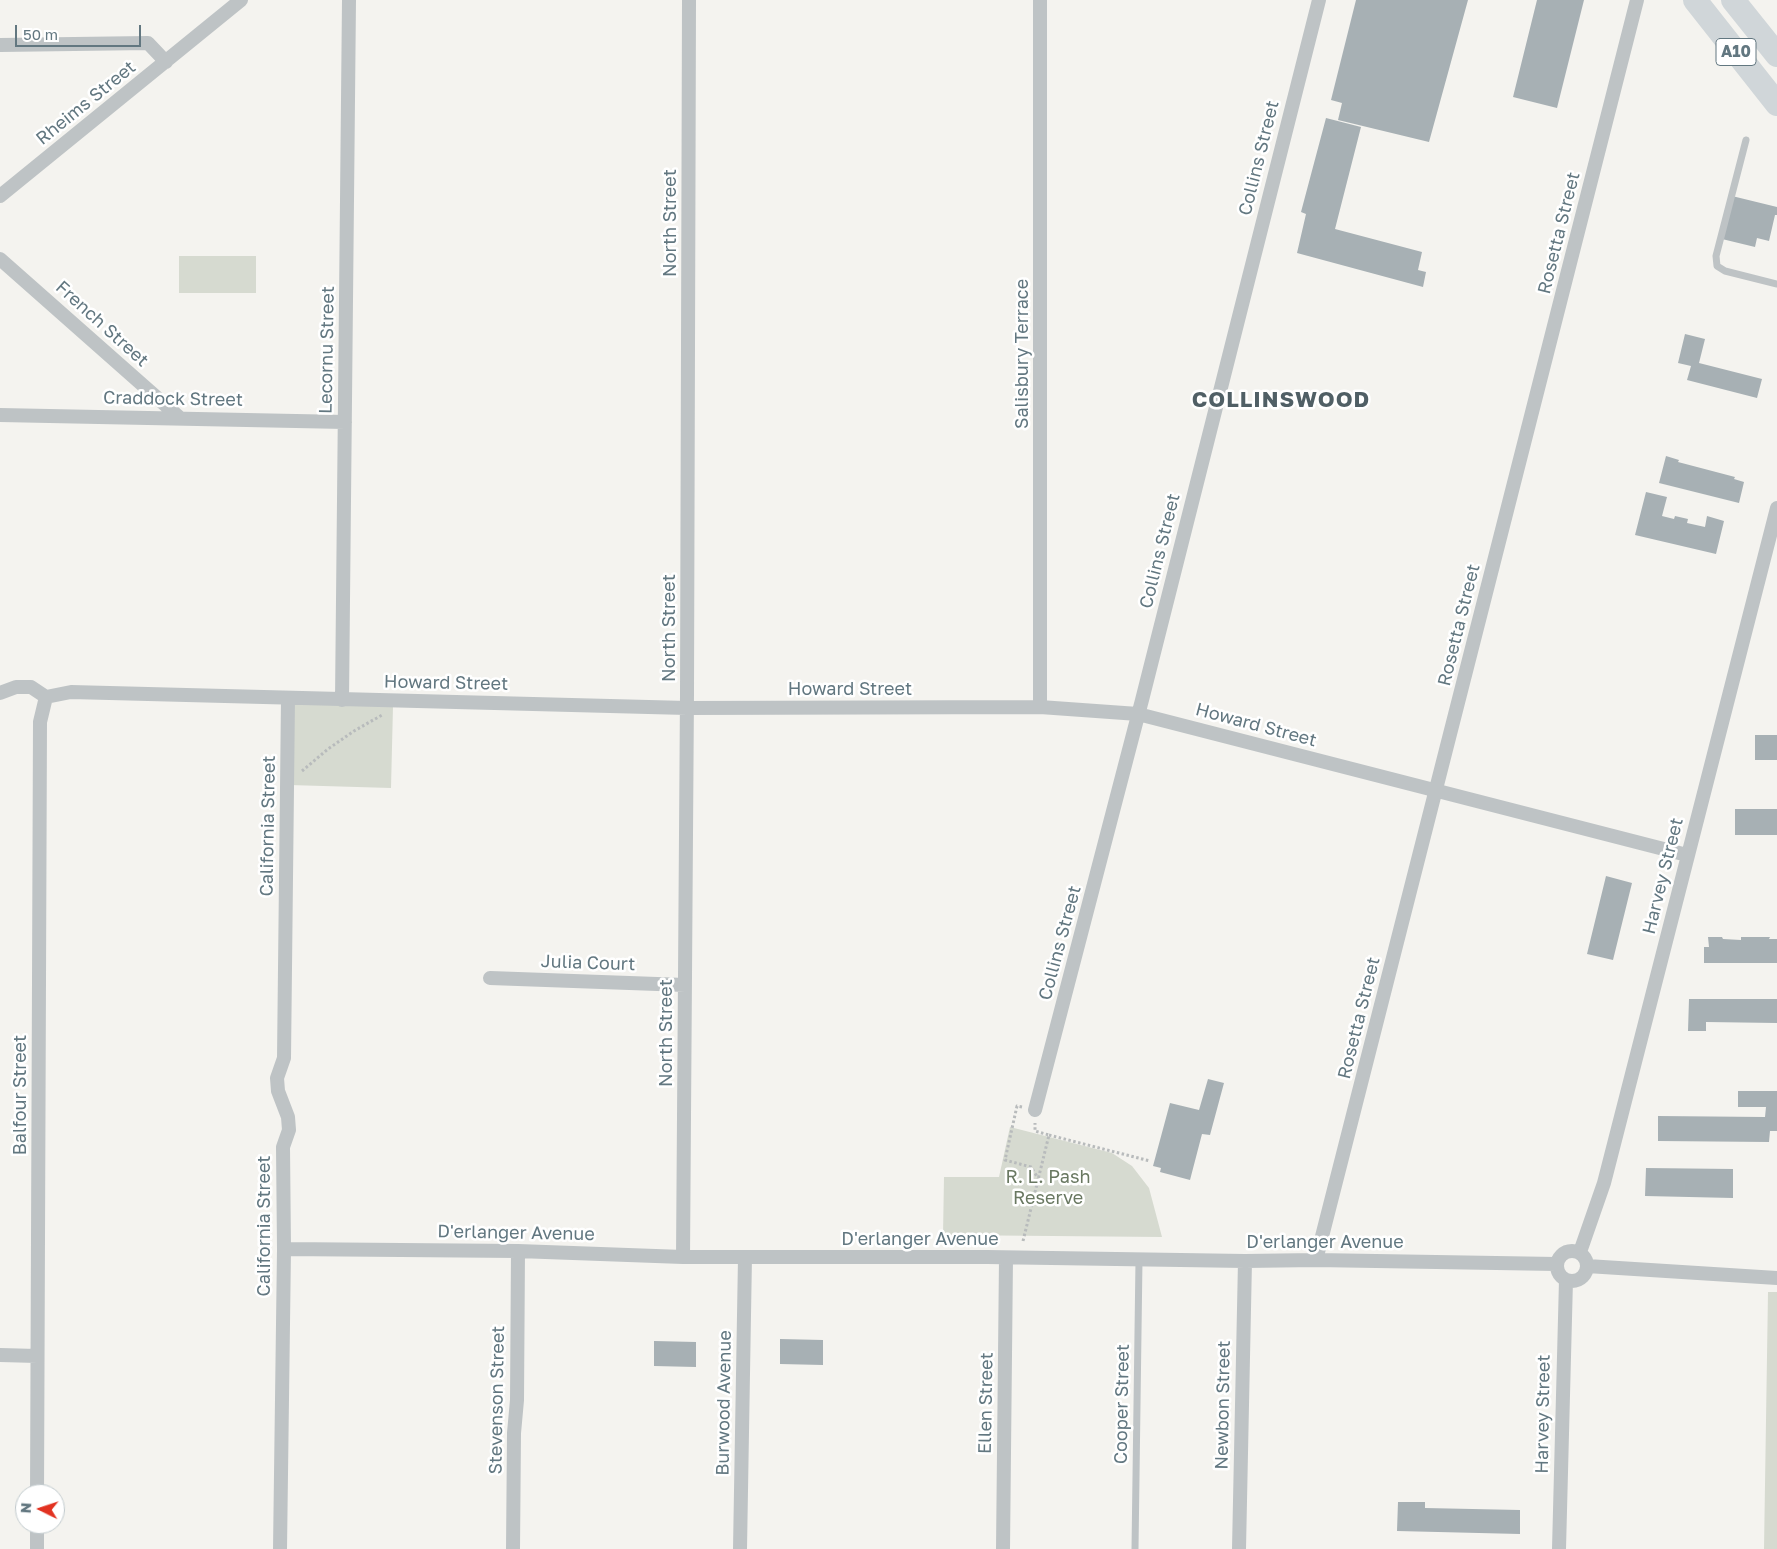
<!DOCTYPE html>
<style>
body{margin:0}
#map{position:relative;width:1777px;height:1549px;overflow:hidden;background:#f4f3ef;font-family:"Golos Text",sans-serif}
canvas{display:block}
.north{position:absolute;left:15px;top:1484px;width:50px;height:50px;box-sizing:border-box;background:#fff;border:1px solid #c0c9cc;border-radius:50%;rotate:274deg;font-size:14px;font-weight:700;line-height:20px;text-align:center;color:#627780}
.north::after{content:'';display:block;margin:auto;width:18px;height:22px;background:#e23221;clip-path:polygon(50% 0,100% 100%,50% 72%,0 100%)}
.scale{position:absolute;left:15px;top:25px;width:126px;height:22px;box-sizing:border-box;border:2px solid #627780;border-top:0;padding-left:6px;font-size:15px;line-height:18px;white-space:nowrap;color:#627780;-webkit-text-stroke:4px #fff;paint-order:stroke}
</style>
<div id="map">
<canvas width="1777" height="1549"></canvas>
<div class="north">N</div>
<div class="scale">50 m</div>
</div>
<script>
const context = document.querySelector('canvas').getContext('2d');
context.lineJoin = 'round';
function paint(path, color) { context.fillStyle = color; context.fill(path, 'evenodd'); }
const poly = rows => new Path2D(rows.map(r => 'M' + r).join(''));
function trace(path, color, width, dash) { context.strokeStyle = color; context.lineWidth = width; context.lineCap = dash ? 'butt' : 'round'; context.setLineDash(dash || []); context.stroke(path); }
function drawText(font, color, halo, rows, align = 'center') {
  context.font = font + ' "Golos Text",sans-serif'; context.lineWidth = 5; context.setLineDash([]); context.textBaseline = 'middle'; context.strokeStyle = halo; context.fillStyle = color; for (const [text, x, y, turn = 0] of rows) {
    context.save(); context.translate(x, y); context.rotate((+turn || 0) * Math.PI / 180); context.textAlign = isNaN(turn) ? turn : align; if (halo) context.strokeText(text, 0, 0); context.fillText(text, 0, 0); context.restore();
  }
}
paint(poly([
 [179,256,256,256,256,293,179,293],
 [291,703,393,706,391,788,289,785],
 [1010,1127,1112,1153,1132,1166,1149,1188,1162,1237,943,1235,944,1177,999,1177],
 [1768,1292,1777,1292,1777,1549,1764,1549]
]), '#d6dad0');
paint(poly([
 [1356,0,1468,0,1429,142,1338,120,1342,103,1331,100],
 [1537,0,1584,0,1557,108,1513,97],
 [1326,118,1361,127,1335,229,1422,252,1418,270,1426,272,1423,287,1297,253,1306,214,1301,212],
 [1732,196,1777,207,1777,215,1775,215,1769,241,1757,238,1755,247,1722,239],
 [1685,334,1705,339,1699,363,1762,379,1757,398,1687,380,1691,366,1678,363],
 [1666,456,1679,460,1678,462,1735,477,1734,479,1744,482,1739,503,1659,483],
 [1646,492,1667,497,1662,516,1674,519,1675,516,1688,519,1687,523,1705,527,1707,516,1724,521,1716,554,1635,535],
 [1755,735,1777,735,1777,760,1755,760],
 [1735,809,1777,809,1777,835,1735,835],
 [1606,876,1632,883,1613,960,1587,954],
 [1708,937,1722,937,1723,939,1741,940,1741,937,1770,937,1769,939,1777,939,1777,963,1704,963,1704,947,1709,947],
 [1689,999,1777,999,1777,1023,1706,1022,1706,1031,1688,1031],
 [1208,1079,1224,1083,1210,1135,1202,1134,1190,1180,1160,1172,1161,1168,1153,1166,1170,1103,1199,1110],
 [1738,1091,1777,1091,1777,1131,1770,1131,1769,1142,1658,1141,1658,1116,1765,1117,1766,1107,1738,1107],
 [1646,1168,1733,1169,1733,1198,1645,1196],
 [780,1339,823,1340,823,1365,780,1364],
 [654,1341,696,1342,696,1367,654,1366],
 [1398,1502,1425,1502,1425,1508,1520,1510,1520,1534,1397,1531]
]), '#a7b0b4');
trace(poly([
 [302,771,328,749,354,731,382,715],
 [1022,1107,1017,1106,1005,1160,1031,1167,1038,1178],
 [1049,1135,1150,1161],
 [1023,1241,1049,1135,1035,1131,1035,1123]
]), '#b8bbbc', 3, [2.5, 2.5]);
trace(poly([
 [1746,140,1716,256,1717,266,1725,271,1777,284],
 [1135,1549,1139,1260]
]), '#bec3c5', 7);
trace(poly([
 [1040,0,1040,707],
 [0,45,148,43,166,62],
 [0,196,241,0],
 [0,259,180,418],
 [0,415,345,422],
 [0,693,16,687,31,687,46,697,71,692,687,708,1040,707,1138,714,1687,855],
 [342,700,349,0],
 [490,978,685,985],
 [1035,1110,1142,700,1319,0],
 [284,1249,518,1251,683,1257,987,1257,1245,1261,1316,1260,1556,1264],
 '1557 1266a15 15 0 1 1 30 0a15 15 0 1 1-30 0Z',
 [1580,1252,1604,1183,1777,508],
 [683,1257,687,693,689,0],
 [1316,1260,1637,0],
 [1587,1266,1777,1278],
 [0,1355,37,1356],
 [37,1494,40,722,46,697],
 [37,1549,37,1524],
 [280,1549,284,1249,283,1147,289,1130,288,1117,278,1091,277,1078,284,1058,288,698],
 [513,1549,514,1433,517,1400,518,1251],
 [740,1549,745,1257],
 [1003,1549,1006,1258],
 [1239,1549,1245,1261],
 [1559,1549,1566,1280]
]), '#bec3c5', 14);
trace(poly([
 [1695,0,1777,104],
 [1733,0,1777,55]
]), '#d0d6d9', 24);
for (const [x, y, w] of [
 [1736,52,40]
]) { const box = new Path2D(); box.roundRect(x - w / 2, y - 13.5, w, 27, 4); context.fillStyle = '#fff'; context.fill(box); trace(box, '#627780', 1); }
drawText('bold 16px', '#627780', null, [
 ["A10",1736,52]
]);
drawText('18px', '#627780', '#fff', [
 ["Rheims Street",86,103,-39],
 ["Collins Street",1259,158,-76],
 ["North Street",670,223,-90],
 ["Rosetta Street",1559,233,-76],
 ["French Street",102,324,42],
 ["Lecornu Street",327,350,-89],
 ["Salisbury Terrace",1022,354,-90],
 ["Craddock Street",173,399,1],
 ["Collins Street",1160,551,-76],
 ["Rosetta Street",1459,625,-76],
 ["North Street",669,628,-90],
 ["Howard Street",446,683,1],
 ["Howard Street",850,689],
 ["Howard Street",1256,725,15],
 ["California Street",268,826,-89],
 ["Harvey Street",1663,876,-76],
 ["Collins Street",1060,943,-75],
 ["Julia Court",588,963,2],
 ["Rosetta Street",1359,1018,-76],
 ["North Street",666,1033,-90],
 ["Balfour Street",20,1095,-90],
 ["California Street",264,1226,-90],
 ["D'erlanger Avenue",516,1233,1],
 ["D'erlanger Avenue",920,1239],
 ["D'erlanger Avenue",1325,1242],
 ["Stevenson Street",497,1400,-89],
 ["Burwood Avenue",724,1403,-89],
 ["Ellen Street",986,1403,-89],
 ["Cooper Street",1122,1404,-89],
 ["Newbon Street",1223,1405,-89],
 ["Harvey Street",1543,1414,-89]
]);
drawText('18px', '#697861', '#fff', [
 ["R. L. Pash",1048,1177],
 ["Reserve",1048,1198]
]);
context.letterSpacing = '1px';
drawText('bold 22px', '#505f65', '#fff', [
 ["COLLINSWOOD",1281,400]
]);
context.letterSpacing = '0px';
</script>
